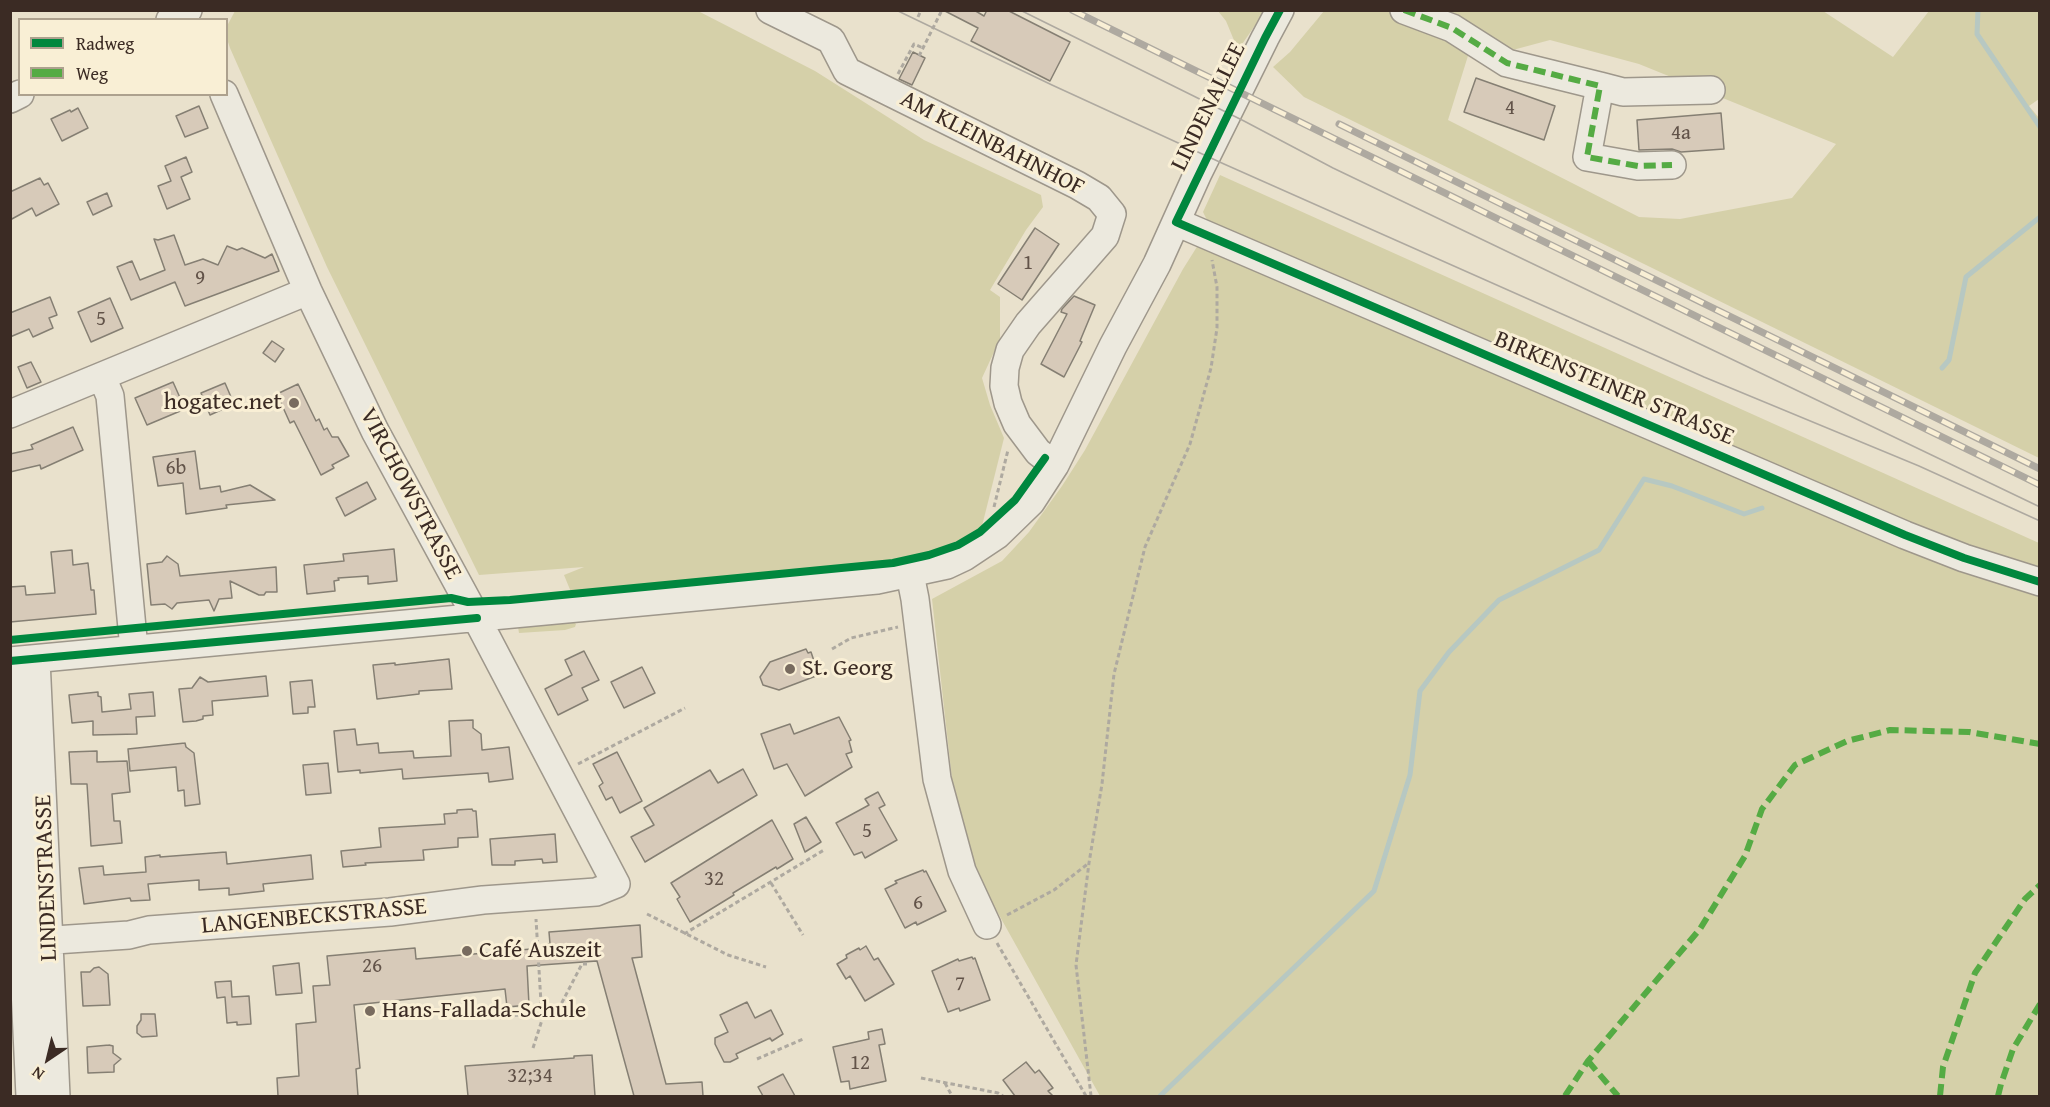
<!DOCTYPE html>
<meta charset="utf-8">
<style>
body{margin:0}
#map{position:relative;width:2050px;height:1107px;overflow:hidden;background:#e9e1cc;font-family:"Gentium Book Plus",serif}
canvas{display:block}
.frame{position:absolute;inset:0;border:12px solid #3b2b24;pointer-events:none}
.legend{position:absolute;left:18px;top:18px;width:210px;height:78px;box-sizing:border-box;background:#f9efd5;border:2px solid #ada18e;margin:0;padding:8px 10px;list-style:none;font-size:18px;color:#3b2b24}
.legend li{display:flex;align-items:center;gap:12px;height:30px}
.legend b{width:30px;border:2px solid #ada18e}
.north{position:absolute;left:18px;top:1029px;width:60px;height:60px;-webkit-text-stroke:4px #f9efd5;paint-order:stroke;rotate:215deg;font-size:16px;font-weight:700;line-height:24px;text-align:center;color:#3b2b24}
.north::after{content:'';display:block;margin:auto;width:21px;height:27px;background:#3b2b24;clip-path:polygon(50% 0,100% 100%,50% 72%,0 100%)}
</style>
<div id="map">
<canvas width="2050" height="1107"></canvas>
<div class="frame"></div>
<ul class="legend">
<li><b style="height:8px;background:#00873e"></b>Radweg</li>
<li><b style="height:8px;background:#55ab44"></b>Weg</li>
</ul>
<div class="north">N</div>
</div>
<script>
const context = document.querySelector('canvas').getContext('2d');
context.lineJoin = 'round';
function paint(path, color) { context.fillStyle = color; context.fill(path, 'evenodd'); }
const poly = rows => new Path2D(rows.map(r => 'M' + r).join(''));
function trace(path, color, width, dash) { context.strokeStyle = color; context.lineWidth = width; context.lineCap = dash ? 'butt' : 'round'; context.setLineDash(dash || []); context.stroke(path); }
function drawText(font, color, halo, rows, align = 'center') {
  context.font = font + ' "Gentium Book Plus",serif'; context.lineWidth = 6; context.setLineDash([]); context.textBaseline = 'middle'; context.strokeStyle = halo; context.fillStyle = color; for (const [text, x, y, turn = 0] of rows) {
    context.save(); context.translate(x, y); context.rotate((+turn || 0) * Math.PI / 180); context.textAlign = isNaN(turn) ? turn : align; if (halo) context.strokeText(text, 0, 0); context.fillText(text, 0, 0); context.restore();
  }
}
paint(poly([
 [235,11,698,11,815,71,924,140,1041,195,1043,207,1026,230,990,290,1000,297,1000,339,982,378,990,405,1004,438,981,530,962,546,917,562,836,571,571,592,564,575,584,567,479,575,327,267,230,48,227,39,227,26],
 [1218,11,1265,11,1238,50,1226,21],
 [1324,11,1823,11,1893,57,1929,11,2039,11,2039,99,2029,106,2040,119,2039,458,1304,97,1273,67,1290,52],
 [1476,30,1509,51,1550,40,1639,64,1836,144,1792,198,1680,219,1639,217,1448,120],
 [1220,175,2039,543,2039,1096,1100,1096,979,879,954,797,932,599,1002,561,1029,532,1062,486,1085,450,1183,269,1210,226,1203,212],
 [568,619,573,621,576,624,575,627,565,630,519,633,518,627]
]), '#d5d0a9');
trace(poly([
 [1978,10,1977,34,2040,127],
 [1942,368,1949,360,1966,277,2040,217],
 [1160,1096,1374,891,1410,775,1420,691,1449,652,1499,600,1599,550,1644,479,1672,486,1744,514,1762,508]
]), '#b7c8c2', 5);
const building = poly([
 [943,10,974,10,984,16,987,10,1007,10,1070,42,1050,81,971,41,978,28,943,10],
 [913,52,925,58,912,85,899,79,913,52],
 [1476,78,1555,106,1544,140,1464,112,1476,78],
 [199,106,208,128,185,137,176,116,199,106],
 [78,108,88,128,62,141,51,119,70,110,71,112,78,108],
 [1721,113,1724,149,1681,152,1672,149,1639,150,1637,120,1721,113],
 [186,157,192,172,181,177,190,199,167,209,158,186,171,181,165,166,186,157],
 [40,178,44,185,48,183,59,204,36,216,32,208,10,220,10,192,40,178],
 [107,193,112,206,93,215,87,202,107,193],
 [1035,228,1059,244,1022,300,998,284,1035,228],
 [174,235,185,265,203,259,218,265,227,246,237,250,242,248,265,258,272,254,279,271,185,306,175,282,131,300,117,267,132,261,140,280,165,270,154,239,158,240,174,235],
 [1074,296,1095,305,1080,341,1082,342,1064,377,1041,364,1067,314,1061,312,1062,309,1074,296],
 [50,297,57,315,49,318,53,328,33,337,29,329,10,337,10,313,50,297],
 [110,298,123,328,91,342,78,312,110,298],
 [272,341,284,349,275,362,263,353,272,341],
 [31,362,41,382,27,388,18,367,31,362],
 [173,382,185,409,147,425,135,398,173,382],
 [225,383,234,404,210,415,201,393,225,383],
 [298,384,316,421,319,419,324,430,327,428,332,437,338,437,349,456,332,465,334,468,321,475,294,421,290,423,277,394,298,384],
 [73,427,83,450,41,469,40,465,10,472,10,454,33,449,31,445,73,427],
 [195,451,200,489,220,486,221,492,250,485,275,500,226,505,227,508,186,514,183,483,158,486,153,457,195,451],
 [367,482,376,499,345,516,336,498,367,482],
 [394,549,397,581,368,584,368,576,338,578,339,580,334,581,335,591,307,594,304,565,344,561,343,554,394,549],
 [72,550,73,565,88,563,91,590,94,590,96,614,10,622,10,587,25,586,26,595,55,593,51,552,72,550],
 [167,556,178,564,180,576,276,567,277,592,266,592,264,595,259,595,230,581,232,598,219,599,214,611,209,600,177,603,172,609,165,604,151,605,147,564,162,562,167,556],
 [806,649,808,653,811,652,816,667,812,668,816,676,779,690,763,685,760,677,770,662,806,649],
 [584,651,599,680,582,688,588,700,558,715,545,689,572,675,565,660,584,651],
 [449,659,452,689,419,691,419,694,377,699,373,665,395,663,395,665,449,659],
 [642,667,655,693,624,708,611,682,642,667],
 [266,676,268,696,212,701,213,715,203,716,203,719,196,721,183,722,179,689,192,688,200,677,208,682,266,676],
 [312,680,315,707,308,707,308,713,293,714,290,682,312,680],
 [98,692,98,696,101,697,102,712,131,709,129,694,153,692,155,716,136,717,137,734,93,735,93,721,72,723,69,695,98,692],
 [839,717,851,740,849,741,852,752,846,754,852,767,805,796,787,764,774,769,761,734,790,724,794,734,839,717],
 [473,720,473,728,481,734,482,750,509,747,513,779,489,782,488,773,403,779,402,769,360,773,360,770,338,772,334,731,355,729,357,745,378,743,379,753,413,751,414,758,451,756,449,721,473,720],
 [185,743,186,747,194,753,200,804,185,806,184,790,178,791,176,767,130,771,128,749,185,743],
 [97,751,97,762,127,761,130,792,112,794,114,821,120,821,122,843,91,846,87,784,71,784,69,752,97,751],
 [617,752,642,801,620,813,612,797,606,800,599,786,603,783,593,764,617,752],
 [328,763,331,793,306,795,303,765,328,763],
 [743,769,757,795,645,862,631,837,654,825,644,808,710,770,718,783,743,769],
 [878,792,885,805,879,808,897,840,865,858,862,852,854,855,836,823,869,805,865,799,878,792],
 [472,809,473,811,476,811,478,837,458,838,458,847,423,850,424,860,365,863,366,865,343,867,341,851,381,847,379,828,445,824,444,814,457,813,457,810,472,809],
 [806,817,821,842,805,852,794,824,806,817],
 [772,820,793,859,777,869,776,867,733,893,734,895,690,922,677,899,680,897,671,883,772,820],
 [555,834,557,862,543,863,542,859,515,861,515,865,492,865,490,839,555,834],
 [226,852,227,864,311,855,313,879,263,884,264,891,229,895,229,888,199,890,199,880,148,884,150,900,131,901,130,898,84,904,79,868,103,866,104,875,146,872,145,857,160,855,160,857,226,852],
 [923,870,924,872,926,871,946,911,917,925,916,922,905,928,885,889,897,883,895,881,923,870],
 [640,925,642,957,632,958,666,1084,702,1082,703,1096,634,1096,597,961,527,966,529,1005,507,1007,505,989,354,1005,360,1068,356,1069,358,1096,278,1096,277,1078,299,1076,296,1024,316,1022,313,986,330,985,327,956,415,948,416,959,543,948,543,945,550,944,549,932,640,925],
 [866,946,874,960,878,958,894,984,865,1001,850,976,846,979,837,964,847,958,846,955,859,948,860,950,866,946],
 [972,957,973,959,975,958,990,1000,960,1011,959,1008,948,1012,932,971,958,959,959,961,972,957],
 [299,963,302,993,276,995,273,966,299,963],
 [99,967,108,974,110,1005,83,1006,81,972,90,972,94,968,99,967],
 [231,981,232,997,249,996,251,1024,237,1025,237,1022,227,1023,225,997,217,998,215,982,231,981],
 [747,1002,755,1018,771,1010,783,1034,772,1041,770,1038,736,1054,738,1058,730,1062,724,1062,715,1044,715,1038,728,1032,720,1015,747,1002],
 [141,1014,155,1014,157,1036,142,1037,137,1033,137,1026,141,1020,141,1014],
 [882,1029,885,1044,879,1045,886,1081,850,1089,849,1081,841,1082,833,1047,869,1039,868,1032,882,1029],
 [109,1045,113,1046,113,1053,121,1059,114,1065,114,1072,88,1073,87,1047,109,1045],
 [592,1055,595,1096,468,1096,465,1066,574,1058,574,1056,592,1055],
 [1026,1062,1035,1073,1039,1070,1053,1088,1048,1091,1053,1096,1015,1096,1003,1080,1026,1062],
 [783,1074,795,1096,763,1096,758,1087,783,1074]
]);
paint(building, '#d7cab9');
trace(building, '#857f73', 1.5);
const minor = poly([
 [770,10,831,40,847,71,1077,185,1099,198,1112,214,1105,236,1028,324,1010,350,1005,368,1004,386,1008,403,1017,424,1038,452,1055,465],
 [1404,10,1452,28,1507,63,1600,86,1587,157,1638,166,1672,165],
 [170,20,188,10],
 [1600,86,1623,92,1711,90],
 [10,99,20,94],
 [1176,222,1905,535,1964,558,2040,582],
 [102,377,110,396,134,649],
 [10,414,308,291],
 [910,574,915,599,937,779,962,871,987,925],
 [36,659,56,1096],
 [10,661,877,580,947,565,964,557,997,535,1031,502,1055,465,1113,346,1157,264,1198,173,1265,38,1280,10],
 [10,665,30,1096],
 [10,943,129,935,149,930,390,912,483,900,596,892,616,884,468,602,375,431,308,291,224,94]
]);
trace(minor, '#9e978b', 30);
trace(poly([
 [918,17,921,10],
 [898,74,914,44,923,48],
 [994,507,1008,450],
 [832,649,851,638,898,627],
 [578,764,685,708],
 [771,883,803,935],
 [647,914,728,955,766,967],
 [1007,915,1054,890,1089,863],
 [684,934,824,850],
 [997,943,1086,1096],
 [436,1012,492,1006,505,1016,557,1012,582,964,587,964],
 [533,1048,542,1020,536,919],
 [757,1059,803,1039],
 [921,1078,998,1093,1003,1096],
 [945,1083,952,1096],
 [1091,1096,1076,965,1089,863,1102,784,1114,674,1145,547,1190,444,1211,368,1217,328,1217,287,1212,260]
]), '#aea9a0', 3, [4.5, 3]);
trace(minor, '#ece9de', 27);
trace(poly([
 [896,10,1052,85,1224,164,1704,377,1919,466,2040,521],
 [1020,10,1244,121,1333,168,2040,507]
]), '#aea9a0', 1.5);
const rail = poly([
 [1072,10,2040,485],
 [1339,124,2040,469]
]);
trace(rail, '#aea9a0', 7);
trace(rail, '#f9efd5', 4.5, [14]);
trace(poly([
 [919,56,942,10]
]), '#aea9a0', 3, [4.5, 3]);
trace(poly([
 [1404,10,1452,28,1507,63,1600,86,1587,157,1638,166,1672,165],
 [1588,1061,1618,1096],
 [1565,1096,1588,1061,1700,929,1745,856,1762,809,1795,765,1847,741,1890,730,1969,732,2040,744],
 [1940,1096,1943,1067,1975,973,2025,899,2040,885],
 [1998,1096,2001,1084,2013,1049,2040,1004]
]), '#55ab44', 6, [12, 6]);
trace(poly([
 [1280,10,1265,38,1176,222,1905,535,1964,558,2040,582],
 [10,640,451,598,468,602,510,600,893,563,929,555,958,545,980,532,1015,500,1045,458],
 [10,661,477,618]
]), '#00873e', 8);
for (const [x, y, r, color] of [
 [294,403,6,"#786b5f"],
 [790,669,6,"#786b5f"],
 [467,951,6,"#786b5f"],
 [370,1011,6,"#786b5f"]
]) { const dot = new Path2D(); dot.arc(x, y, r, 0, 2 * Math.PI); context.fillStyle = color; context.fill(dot); trace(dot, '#f9efd5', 2); }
drawText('21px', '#625349', null, [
 ["4",1510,109],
 ["4a",1681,134],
 ["1",1028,264],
 ["9",200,279],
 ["5",101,320],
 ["6b",176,469],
 ["5",867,832],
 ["32",714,880],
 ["6",918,904],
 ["26",372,967],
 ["7",960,985],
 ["12",860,1064],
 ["32;34",530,1077]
]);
drawText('24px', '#3b2b24', '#f9efd5', [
 ["LINDENALLEE",1209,107,-64],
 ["AM KLEINBAHNHOF",992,144,27],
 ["BIRKENSTEINER STRASSE",1614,389,23],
 ["VIRCHOWSTRASSE",410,494,62],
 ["LINDENSTRASSE",47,878,-92],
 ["LANGENBECKSTRASSE",314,917,-5]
]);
drawText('24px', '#3b2b24', '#f9efd5', [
 ["hogatec.net",282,403,"right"],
 ["St. Georg",802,669],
 ["Café Auszeit",479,951],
 ["Hans-Fallada-Schule",382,1011]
], 'left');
</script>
